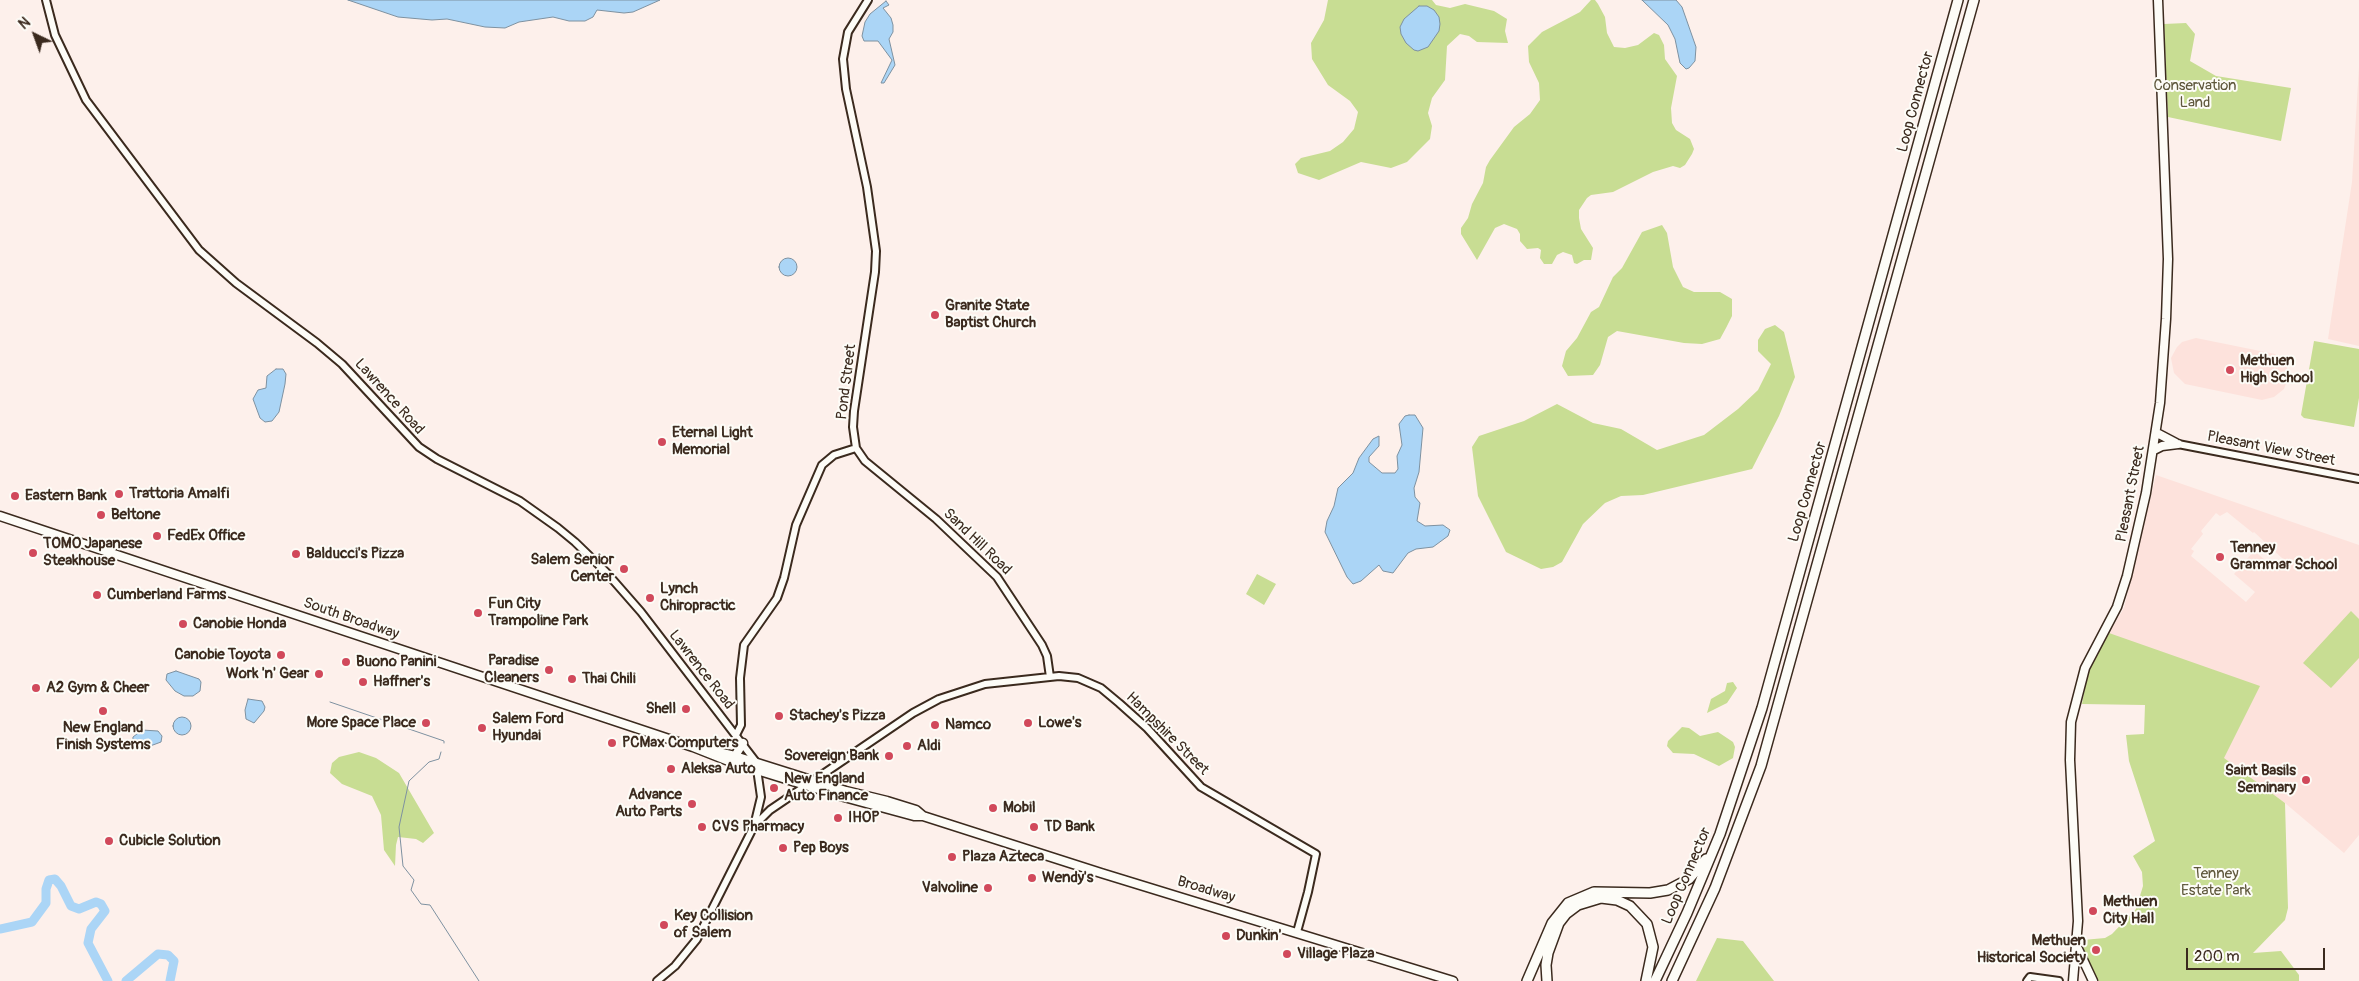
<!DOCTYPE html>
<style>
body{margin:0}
#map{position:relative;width:2359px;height:981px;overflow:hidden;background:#fdf0eb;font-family:Pangolin,sans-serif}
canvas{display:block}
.north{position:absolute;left:10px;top:10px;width:50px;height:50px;-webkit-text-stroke:4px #fdfcf7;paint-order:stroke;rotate:318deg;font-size:14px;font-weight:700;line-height:20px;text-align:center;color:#3b2a1e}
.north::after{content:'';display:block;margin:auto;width:18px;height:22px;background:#3b2a1e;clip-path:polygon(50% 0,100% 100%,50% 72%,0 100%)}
.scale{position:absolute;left:2186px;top:948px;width:139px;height:22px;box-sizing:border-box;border:2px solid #3b2a1e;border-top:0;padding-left:6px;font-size:15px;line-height:18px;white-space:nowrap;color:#3b2a1e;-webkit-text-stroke:4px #fdfcf7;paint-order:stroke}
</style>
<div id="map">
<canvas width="2359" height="981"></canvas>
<div class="north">N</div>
<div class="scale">200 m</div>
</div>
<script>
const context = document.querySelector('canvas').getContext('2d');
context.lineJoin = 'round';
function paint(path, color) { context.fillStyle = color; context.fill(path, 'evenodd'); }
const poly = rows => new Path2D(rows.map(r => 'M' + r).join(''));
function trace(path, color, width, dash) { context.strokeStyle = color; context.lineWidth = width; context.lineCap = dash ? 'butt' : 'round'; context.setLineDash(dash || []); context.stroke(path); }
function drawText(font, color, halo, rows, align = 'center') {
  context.font = font + ' Pangolin,sans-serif'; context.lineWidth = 4; context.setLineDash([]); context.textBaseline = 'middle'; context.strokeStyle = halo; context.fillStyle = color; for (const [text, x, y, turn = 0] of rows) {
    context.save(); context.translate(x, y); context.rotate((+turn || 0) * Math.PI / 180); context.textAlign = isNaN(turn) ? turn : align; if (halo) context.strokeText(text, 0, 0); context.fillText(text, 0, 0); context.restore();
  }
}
paint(poly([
 [2359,67,2359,346,2328,339,2352,182],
 [2196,338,2275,354,2287,367,2288,378,2284,389,2274,397,2262,400,2185,384,2174,373,2171,358,2177,347,2182,342],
 [2156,475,2359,545,2359,835,2344,853,2285,803,2222,757,2109,633,2124,608],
 [2227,512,2253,533,2254,532,2283,559,2275,568,2254,551,2234,574,2255,592,2246,602,2191,556,2194,551,2191,549,2203,534,2201,531,2216,513,2220,516]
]), '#fde2dc');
paint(poly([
 [1328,0,1432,0,1436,5,1450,8,1465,4,1494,11,1507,19,1505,31,1508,43,1477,42,1469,36,1460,34,1447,46,1445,80,1432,98,1428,113,1432,126,1430,139,1407,162,1391,168,1361,162,1319,180,1298,173,1295,164,1301,158,1330,151,1343,142,1354,129,1358,112,1350,101,1328,85,1312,59,1311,43,1324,20],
 [1591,0,1595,0,1598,4,1605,17,1607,33,1614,47,1625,48,1638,45,1654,33,1659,35,1664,45,1665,59,1677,76,1671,108,1672,123,1676,130,1690,139,1694,149,1692,154,1685,165,1680,168,1673,166,1653,172,1613,192,1591,195,1587,198,1579,210,1579,218,1581,229,1593,248,1591,260,1584,260,1577,264,1574,263,1572,255,1563,252,1557,255,1552,264,1544,264,1540,258,1541,250,1538,248,1527,249,1520,241,1520,234,1517,229,1504,224,1495,228,1477,260,1461,234,1461,228,1468,218,1472,204,1483,183,1486,167,1490,160,1514,127,1530,114,1540,100,1539,83,1529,62,1528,46,1542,32,1580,12],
 [2186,23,2195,34,2190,61,2216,76,2291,88,2281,141,2168,117,2164,24],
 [1662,225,1667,233,1673,267,1683,287,1694,292,1720,292,1732,299,1732,316,1726,328,1720,339,1702,344,1684,343,1617,331,1608,337,1600,365,1593,375,1568,376,1562,366,1566,351,1577,338,1591,312,1599,307,1613,277,1622,268,1642,232],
 [1775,325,1784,332,1795,377,1779,416,1752,469,1643,495,1621,496,1605,503,1583,524,1562,562,1553,567,1541,569,1506,552,1478,496,1472,447,1479,436,1524,421,1557,404,1593,423,1621,429,1657,450,1704,435,1738,409,1758,390,1771,364,1758,351,1758,340,1765,329],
 [2314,341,2359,349,2359,398,2354,427,2304,418,2301,415],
 [1257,574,1276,584,1264,605,1246,594],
 [2351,611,2359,619,2359,658,2331,688,2303,663],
 [2109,633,2260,686,2224,758,2285,803,2288,908,2285,920,2253,953,2281,951,2299,975,2299,981,2099,981,2094,976,2084,954,2083,940,2105,938,2112,934,2136,909,2143,886,2142,872,2133,856,2155,841,2129,761,2126,735,2144,734,2145,705,2082,704,2088,671],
 [1733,682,1737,688,1727,703,1707,713,1711,699,1725,691,1727,683],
 [1682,727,1689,728,1700,736,1718,732,1733,742,1735,747,1733,758,1719,766,1694,754,1673,753,1667,746,1668,741],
 [359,752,376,758,399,773,434,833,423,843,416,839,398,837,396,845,395,866,384,850,381,815,372,796,342,784,330,773,332,763,339,757],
 [1717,938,1743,941,1774,981,1696,981]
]), '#c8dd93');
const water = poly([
 [348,0,660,0,633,12,624,13,597,10,593,17,585,21,569,21,553,17,519,22,505,28,485,27,447,19,432,20,398,17,348,0],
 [1642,0,1676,0,1682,7,1696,47,1695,61,1689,68,1686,69,1680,63,1675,39,1668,25,1642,0],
 [886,1,889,5,883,8,891,18,893,25,893,32,889,39,895,65,884,83,881,83,892,60,878,41,864,41,862,36,865,22,870,14,886,1],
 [1419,6,1427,6,1434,10,1439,17,1440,24,1439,31,1428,47,1418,51,1414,50,1406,43,1401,34,1400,27,1404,19,1419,6],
 '779 267a9 9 0 1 1 18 0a9 9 0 1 1-18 0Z',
 [276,369,283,369,286,374,285,384,279,412,272,421,265,422,260,418,253,399,258,390,266,388,267,376,276,369],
 [1409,415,1415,415,1423,428,1419,472,1414,488,1415,497,1420,503,1417,521,1425,526,1443,525,1450,530,1448,536,1433,547,1416,549,1408,553,1393,573,1383,571,1379,565,1361,581,1353,584,1347,577,1325,532,1327,521,1334,506,1338,488,1353,473,1359,458,1373,439,1379,436,1379,446,1369,457,1369,462,1382,473,1395,473,1398,469,1397,456,1402,445,1399,424,1405,416,1409,415],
 [176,671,199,679,201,682,200,691,193,696,184,696,175,691,166,680,167,674,176,671],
 [248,699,262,701,265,707,264,711,254,723,246,719,245,710,248,699],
 '173 726a9 9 0 1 1 18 0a9 9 0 1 1-18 0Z',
 [142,730,158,731,162,736,161,742,142,749,132,747,133,737,142,730]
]);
paint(water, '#abd5f6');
trace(water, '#7e91a0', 1);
trace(poly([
 [330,702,444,741,444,743],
 [441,752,439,759,429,762,409,781,399,827,403,866,414,880,411,890,421,904,430,905,479,981]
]), '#7e91a0', 1);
trace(poly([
 [0,929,32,922,46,903,46,889,49,880,55,879,61,886,71,906,79,909,96,902,101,904,105,911,91,929,88,943,108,981],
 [126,981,158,954,168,955,174,961,170,981]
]), '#abd5f6', 9);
const minor = poly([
 [46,0,55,35,86,100,199,250,236,283,317,343,342,364,419,447,437,459,520,501,558,528,575,542,606,572,641,612,756,762,761,797,754,826,697,939,675,966,657,981],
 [868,0,848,32,843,59,846,89,867,187,876,251,875,272,854,411,853,427,856,448,865,461,936,519,997,577,1042,645,1047,656,1050,677],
 [2178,444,2359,479],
 [736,735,741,725,740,678,744,645,777,598,784,578,796,525,822,465,834,455,856,448],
 [756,824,770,810,913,713,939,699,985,684,1059,676,1078,678,1101,688,1119,703,1147,728,1201,787,1316,854,1308,892,1297,932],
 [2027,981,2030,977,2059,981]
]);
const major = poly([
 [2157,433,2176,443],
 [2154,450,2162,446,2178,444],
 [0,516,693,747,731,762,844,797,914,816,923,816],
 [696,747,735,756,846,791,887,801,916,810,923,816,1101,873,1453,981],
 [735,756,743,743],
 [2078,949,2093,981],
 [2073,981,2078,921,2070,760,2071,722,2085,668,2117,607,2127,576,2146,493,2160,403,2166,319,2168,259,2158,0]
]);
const highway = poly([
 [1527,981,1552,923,1568,903,1594,892,1650,893,1668,890,1689,879,1706,859],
 [1547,981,1546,965,1548,953,1559,923,1566,914,1578,905,1601,898,1617,900,1630,906,1647,924,1653,947,1646,981],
 [1655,981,1687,913,1720,834,1762,708,1958,0],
 [1672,981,1715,888,1761,766,1974,0]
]);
trace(minor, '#3b2a1e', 10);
trace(major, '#3b2a1e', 11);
trace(highway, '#3b2a1e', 12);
trace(minor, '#fdfcf7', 6);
trace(major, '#fdfcf7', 8);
trace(highway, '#fdfcf7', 9);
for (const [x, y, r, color] of [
 [935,315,5,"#d1495b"],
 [2230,370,5,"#d1495b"],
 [662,442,5,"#d1495b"],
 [119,494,5,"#d1495b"],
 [15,496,5,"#d1495b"],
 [101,515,5,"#d1495b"],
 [157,536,5,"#d1495b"],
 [33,553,5,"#d1495b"],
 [296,554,5,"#d1495b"],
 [2220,557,5,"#d1495b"],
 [624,569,5,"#d1495b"],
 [97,595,5,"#d1495b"],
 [650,598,5,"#d1495b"],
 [478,613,5,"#d1495b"],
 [183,624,5,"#d1495b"],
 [281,655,5,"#d1495b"],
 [346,662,5,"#d1495b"],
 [549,670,5,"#d1495b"],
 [319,674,5,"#d1495b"],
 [572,679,5,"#d1495b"],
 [363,682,5,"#d1495b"],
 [36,688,5,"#d1495b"],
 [686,709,5,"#d1495b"],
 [103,711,5,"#d1495b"],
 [779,716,5,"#d1495b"],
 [426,723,5,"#d1495b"],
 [1028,723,5,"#d1495b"],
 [935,725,5,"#d1495b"],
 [482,728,5,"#d1495b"],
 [612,743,5,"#d1495b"],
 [907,746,5,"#d1495b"],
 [889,756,5,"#d1495b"],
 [671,769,5,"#d1495b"],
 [2306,780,5,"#d1495b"],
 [774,788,5,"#d1495b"],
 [692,804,5,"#d1495b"],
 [993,808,5,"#d1495b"],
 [838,818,5,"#d1495b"],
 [702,827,5,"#d1495b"],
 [1034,827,5,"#d1495b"],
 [109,841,5,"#d1495b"],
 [783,848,5,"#d1495b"],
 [952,857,5,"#d1495b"],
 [1032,878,5,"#d1495b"],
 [988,888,5,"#d1495b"],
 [2093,911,5,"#d1495b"],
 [664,925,5,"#d1495b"],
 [1226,936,5,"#d1495b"],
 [2096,950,5,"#d1495b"],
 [1287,954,5,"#d1495b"]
]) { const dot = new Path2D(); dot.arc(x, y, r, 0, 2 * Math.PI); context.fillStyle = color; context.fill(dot); trace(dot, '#fdfcf7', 2); }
drawText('15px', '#5e573b', '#fdfcf7', [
 ["Conservation",2195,86],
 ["Land",2195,103],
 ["Tenney",2216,874],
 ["Estate Park",2216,891]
]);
drawText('15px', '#3b2a1e', '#fdfcf7', [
 ["Loop Connector",1916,102,-75],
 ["Pond Street",847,382,-83],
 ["Lawrence Road",389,397,48],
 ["Pleasant View Street",2271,449,11],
 ["Loop Connector",1808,492,-74],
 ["Pleasant Street",2131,494,-79],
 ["Sand Hill Road",977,542,44],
 ["South Broadway",351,619,19],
 ["Lawrence Road",701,670,52],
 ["Hampshire Street",1167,734,45],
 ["Loop Connector",1687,876,-67],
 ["Broadway",1206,890,17]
]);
drawText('bold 15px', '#3b2a1e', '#fdfcf7', [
 ["Granite State",945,306],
 ["Baptist Church",945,323],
 ["Methuen",2240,361],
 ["High School",2240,378],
 ["Eternal Light",672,433],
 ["Memorial",672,450],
 ["Trattoria Amalfi",129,494],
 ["Eastern Bank",25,496],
 ["Beltone",111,515],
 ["FedEx Office",167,536],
 ["TOMO Japanese",43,544],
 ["Steakhouse",43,561],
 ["Tenney",2230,548],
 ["Grammar School",2230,565],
 ["Balducci's Pizza",306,554],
 ["Salem Senior",614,560,"right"],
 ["Center",614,577,"right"],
 ["Lynch",660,589],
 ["Chiropractic",660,606],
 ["Cumberland Farms",107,595],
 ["Fun City",488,604],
 ["Trampoline Park",488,621],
 ["Canobie Honda",193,624],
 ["Canobie Toyota",271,655,"right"],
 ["Paradise",539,661,"right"],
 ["Cleaners",539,678,"right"],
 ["Buono Panini",356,662],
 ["Work 'n' Gear",309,674,"right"],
 ["Thai Chili",582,679],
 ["Haffner's",373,682],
 ["A2 Gym & Cheer",46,688],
 ["Shell",676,709,"right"],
 ["Stachey's Pizza",789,716],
 ["Salem Ford",492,719],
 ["Hyundai",492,736],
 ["More Space Place",416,723,"right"],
 ["Lowe's",1038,723],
 ["Namco",945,725],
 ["New England",103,728,"center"],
 ["Finish Systems",103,745,"center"],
 ["PCMax Computers",622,743],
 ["Aldi",917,746],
 ["Sovereign Bank",879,756,"right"],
 ["Aleksa Auto",681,769],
 ["Saint Basils",2296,771,"right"],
 ["Seminary",2296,788,"right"],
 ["New England",784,779],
 ["Auto Finance",784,796],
 ["Advance",682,795,"right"],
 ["Auto Parts",682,812,"right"],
 ["Mobil",1003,808],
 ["IHOP",848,818],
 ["CVS Pharmacy",712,827],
 ["TD Bank",1044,827],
 ["Cubicle Solution",119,841],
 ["Pep Boys",793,848],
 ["Plaza Azteca",962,857],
 ["Wendy's",1042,878],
 ["Valvoline",978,888,"right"],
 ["Methuen",2103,902],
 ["City Hall",2103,919],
 ["Key Collision",674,916],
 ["of Salem",674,933],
 ["Dunkin'",1236,936],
 ["Methuen",2086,941,"right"],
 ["Historical Society",2086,958,"right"],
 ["Village Plaza",1297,954]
], 'left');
</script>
